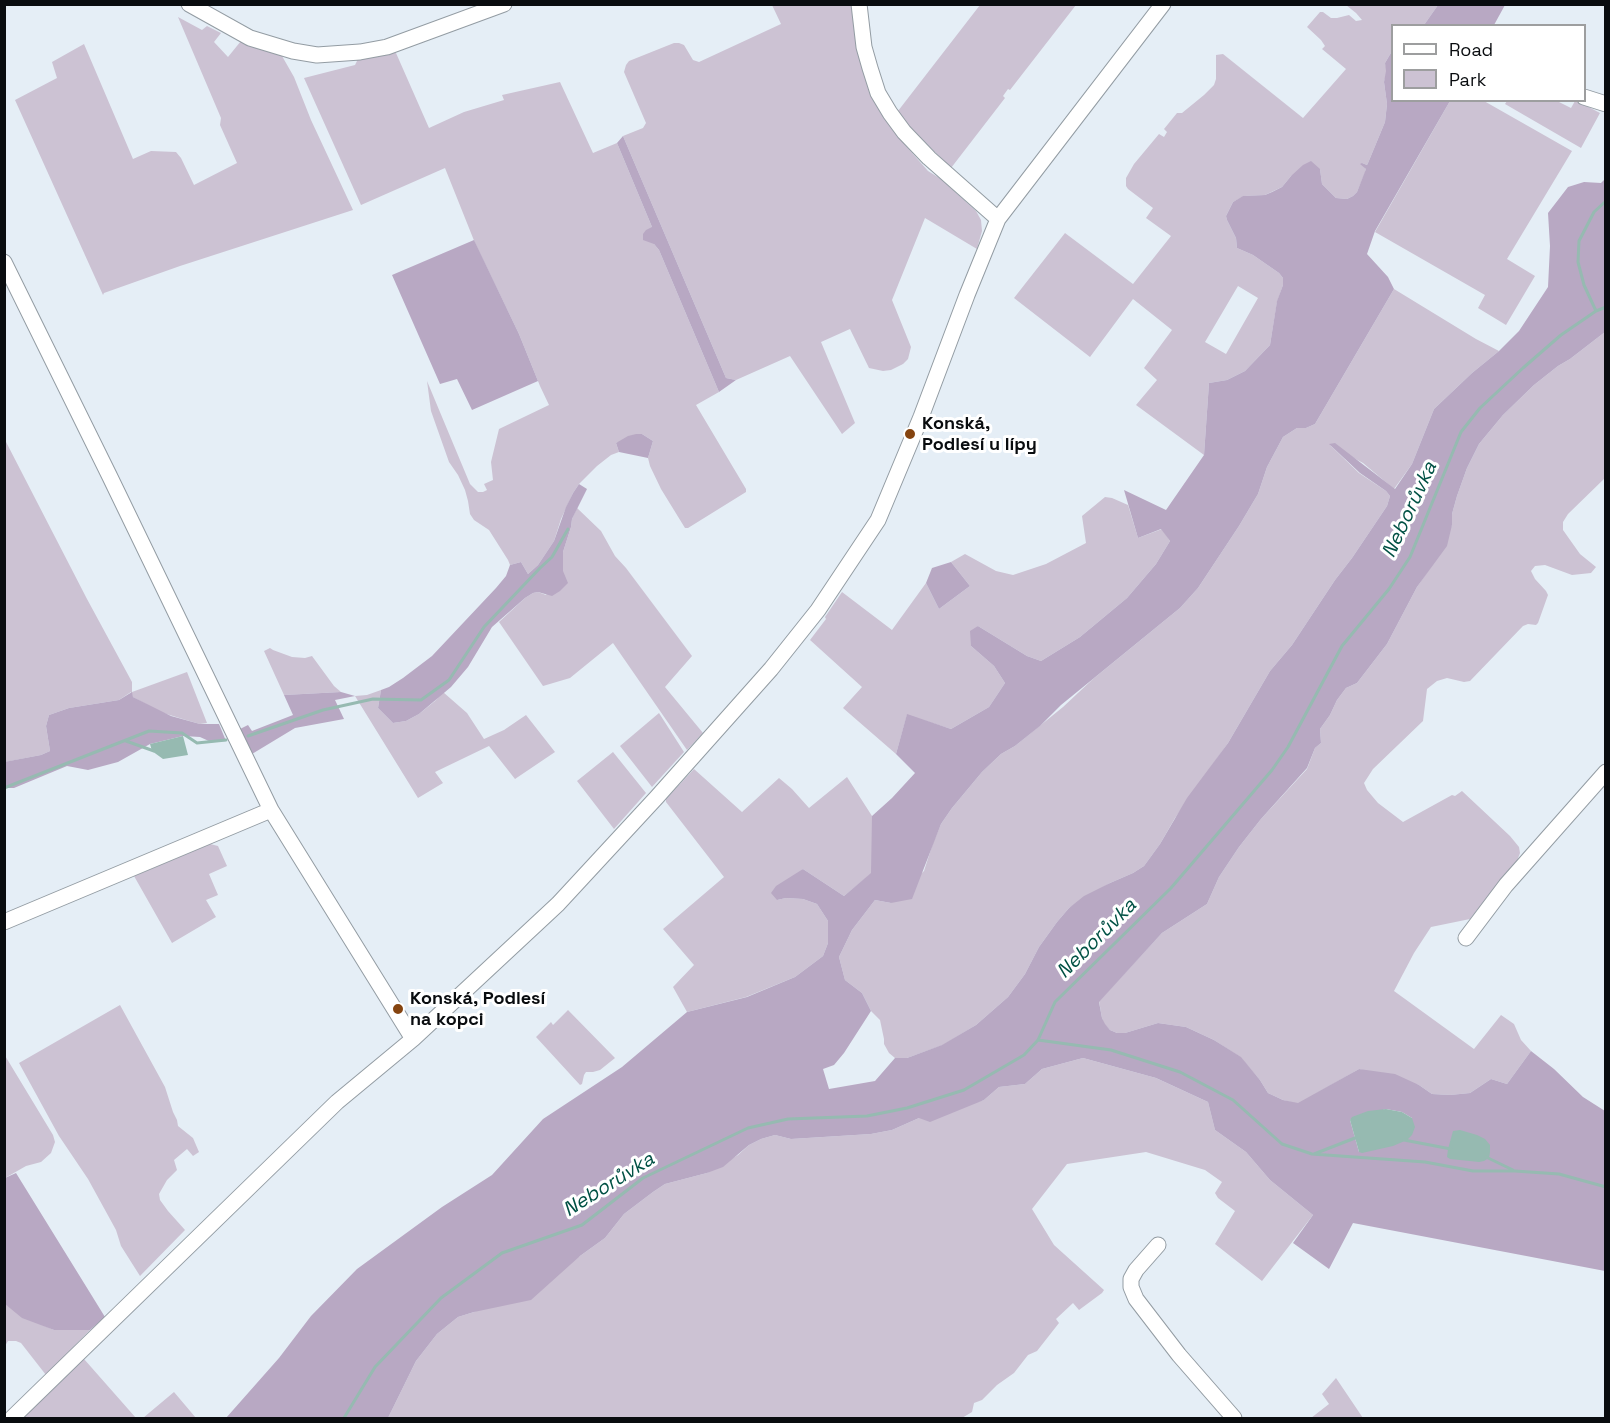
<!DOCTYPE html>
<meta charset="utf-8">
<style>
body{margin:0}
#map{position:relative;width:1610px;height:1423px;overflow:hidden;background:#e5eef6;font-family:"Space Grotesk",sans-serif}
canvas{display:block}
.frame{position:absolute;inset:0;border:6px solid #090c0f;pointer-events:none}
.legend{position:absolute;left:1391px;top:24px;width:195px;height:78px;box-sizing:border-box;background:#fff;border:2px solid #9d9e9f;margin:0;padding:8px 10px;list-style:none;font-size:18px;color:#090c0f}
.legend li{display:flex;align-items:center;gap:12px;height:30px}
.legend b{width:30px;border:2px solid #9d9e9f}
</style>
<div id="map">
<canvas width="1610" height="1423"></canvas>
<div class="frame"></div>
<ul class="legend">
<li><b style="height:8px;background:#fff"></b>Road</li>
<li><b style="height:16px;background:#ccc2d3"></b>Park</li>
</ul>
</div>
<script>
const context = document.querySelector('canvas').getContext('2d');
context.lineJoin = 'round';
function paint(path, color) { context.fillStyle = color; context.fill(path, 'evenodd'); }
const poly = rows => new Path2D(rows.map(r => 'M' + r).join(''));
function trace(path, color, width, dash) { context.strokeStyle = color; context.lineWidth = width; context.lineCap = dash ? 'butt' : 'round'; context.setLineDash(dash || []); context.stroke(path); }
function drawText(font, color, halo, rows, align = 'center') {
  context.font = font + ' "Space Grotesk",sans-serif'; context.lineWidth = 6; context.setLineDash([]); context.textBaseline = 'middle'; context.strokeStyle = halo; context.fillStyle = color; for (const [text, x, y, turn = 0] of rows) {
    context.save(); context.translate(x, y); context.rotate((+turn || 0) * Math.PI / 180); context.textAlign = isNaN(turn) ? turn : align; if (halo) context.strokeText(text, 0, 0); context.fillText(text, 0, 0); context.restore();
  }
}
paint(poly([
 [772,5,851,5,858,51,880,112,906,146,928,171,941,179,976,211,981,220,982,231,977,249,925,218,892,300,911,347,908,359,903,364,891,370,883,371,869,368,850,329,821,342,855,423,842,434,790,356,736,380,726,378,623,136,643,128,646,123,624,72,626,65,629,61,674,43,679,43,684,45,693,60,699,62,781,24],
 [980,5,1076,5,1010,90,1008,89,1003,96,1005,98,951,168,907,124,898,111],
 [1346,5,1438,5,1424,25,1392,26,1392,51,1385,63,1387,71,1384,82,1387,104,1385,122,1368,163,1367,165,1362,163,1366,169,1365,173,1357,192,1353,196,1347,199,1336,198,1322,184,1320,169,1291,176,1282,187,1265,195,1244,196,1233,202,1226,216,1227,220,1236,238,1237,248,1253,255,1279,273,1283,278,1283,285,1277,302,1270,345,1245,371,1227,380,1209,383,1204,455,1136,405,1157,380,1144,368,1172,330,1133,299,1090,357,1014,298,1065,233,1133,284,1171,236,1146,218,1153,208,1128,189,1126,186,1126,178,1134,164,1159,134,1164,137,1167,132,1164,129,1177,113,1182,113,1204,95,1214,85,1216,79,1216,55,1223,54,1303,118,1346,69,1322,49,1325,46,1321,40,1307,27,1320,12,1323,12,1331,18,1337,18,1349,15,1356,21,1362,20,1356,13],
 [1238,286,1258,298,1226,354,1205,342],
 [178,17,202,30,207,26,221,33,214,42,228,57,241,41,282,56,294,77,311,120,353,210,180,266,104,293,103,295,15,100,57,78,52,62,84,44,133,159,151,151,176,152,181,158,194,185,237,163,220,125,221,118],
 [389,50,396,53,429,128,464,112,504,100,502,95,560,82,593,153,617,143,652,227,654,244,659,250,719,392,696,405,746,489,746,492,688,528,685,528,661,489,650,466,648,458,653,441,642,434,616,443,619,452,611,455,597,466,579,484,573,493,561,519,554,541,538,565,528,574,521,562,510,565,508,560,489,530,474,520,470,514,468,501,465,490,458,475,449,462,431,411,427,381,470,484,478,492,483,492,487,490,484,484,493,480,491,462,499,429,549,405,540,386,519,334,475,243,445,168,361,205,304,78,355,65,357,61,355,57],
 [1450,101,1484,101,1572,151,1507,259,1535,276,1506,325,1478,308,1485,295,1375,232],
 [1507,101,1557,101,1571,108,1575,101,1577,101,1600,113,1581,148,1505,104],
 [1394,289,1476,339,1499,351,1472,373,1434,409,1412,464,1394,489,1363,463,1330,445,1359,473,1386,491,1390,496,1387,506,1352,558,1335,580,1292,645,1270,671,1228,743,1175,818,1160,844,1144,866,1133,873,1110,883,1069,908,1057,922,1039,947,1025,974,1008,997,976,1025,943,1045,907,1058,895,1058,889,1053,884,1044,884,1039,880,1020,871,1011,862,993,845,980,839,957,852,930,875,900,891,903,924,871,933,843,941,824,952,808,982,772,1001,754,1015,746,1063,707,1093,679,1180,608,1198,588,1239,526,1258,494,1267,467,1283,437,1297,428,1306,428,1315,424],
 [1605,332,1605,478,1568,514,1563,522,1563,530,1580,554,1596,567,1591,573,1572,575,1545,565,1535,566,1531,571,1535,579,1546,591,1548,595,1538,623,1536,625,1528,624,1523,626,1470,681,1464,682,1447,678,1437,681,1427,689,1423,721,1373,769,1364,783,1367,790,1378,803,1403,822,1452,795,1455,796,1462,791,1510,836,1519,847,1520,853,1517,861,1470,919,1431,927,1414,953,1394,991,1474,1049,1501,1015,1514,1024,1521,1040,1531,1051,1507,1084,1491,1079,1470,1093,1450,1095,1432,1094,1419,1085,1359,1069,1298,1104,1283,1100,1268,1093,1260,1080,1240,1057,1214,1040,1186,1027,1158,1023,1125,1033,1117,1033,1110,1030,1104,1024,1102,1018,1099,1001,1162,933,1207,904,1219,877,1239,847,1261,819,1307,769,1315,748,1321,743,1320,729,1330,715,1337,700,1346,688,1357,683,1387,644,1417,587,1430,568,1452,525,1452,514,1457,496,1467,468,1479,444,1503,415,1534,385,1558,366,1570,359],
 [4,438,87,599,132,682,132,692,187,672,207,723,200,724,186,720,160,712,133,697,131,692,119,700,69,708,49,715,46,726,50,751,41,755,5,762],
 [1105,497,1112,498,1128,505,1138,538,1162,529,1170,541,1156,564,1127,598,1080,637,1041,661,1027,656,978,626,971,646,994,666,1005,683,989,707,951,729,907,715,896,754,843,708,862,687,810,640,826,619,825,617,842,592,892,630,926,583,939,609,970,586,951,562,965,554,996,571,1013,575,1046,564,1086,543,1082,516],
 [577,508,601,531,615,556,626,568,692,656,665,687,703,733,687,750,613,643,570,678,543,686,499,622,525,598,533,593,538,592,546,595,563,571,563,552,571,527,572,519],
 [270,648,273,650,292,657,305,658,312,656,334,686,341,692,284,695,264,651],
 [381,690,378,708,393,723,406,721,419,714,435,701,443,692,467,713,484,739,504,730,526,715,555,752,515,779,489,746,435,772,443,783,418,798,355,696,367,695],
 [659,713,684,752,652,787,620,746],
 [613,752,646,793,614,829,577,781],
 [694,769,742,812,779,778,792,789,809,808,847,777,872,816,872,873,844,896,803,869,777,900,786,898,803,899,817,904,828,921,828,943,823,956,795,977,746,997,687,1012,673,987,694,965,663,929,724,877,666,802,666,799],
 [210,844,218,846,227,866,209,874,218,895,206,900,216,917,172,943,134,876],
 [120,1005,165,1087,173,1112,177,1120,178,1126,193,1138,199,1152,193,1156,187,1149,174,1160,177,1170,167,1180,159,1194,160,1200,168,1211,185,1230,140,1276,121,1246,116,1230,88,1179,59,1136,19,1063],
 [568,1010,615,1058,600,1070,593,1072,586,1072,584,1075,582,1084,580,1085,536,1037,551,1022,553,1025],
 [4,1054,53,1135,55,1142,51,1153,41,1162,26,1166,5,1178],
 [1083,1058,1156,1078,1208,1102,1215,1130,1246,1152,1270,1180,1313,1215,1262,1281,1215,1244,1235,1211,1218,1198,1215,1193,1222,1182,1205,1170,1146,1152,1067,1164,1032,1209,1054,1245,1104,1290,1102,1293,1079,1310,1073,1303,1056,1319,1059,1323,1037,1351,1028,1355,1014,1373,997,1385,982,1400,974,1403,972,1412,962,1418,388,1418,416,1361,437,1334,458,1317,474,1312,580,1256,605,1238,624,1214,653,1192,665,1184,707,1173,738,1155,749,1145,761,1139,775,1135,791,1139,871,1134,892,1130,919,1118,984,1100,999,1087,1025,1084,1042,1069],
 [5,1304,38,1323,54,1330,90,1330,46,1375,21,1343,16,1341,8,1341,5,1346],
 [84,1359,136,1418,22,1418],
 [1336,1378,1363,1418,1311,1418,1329,1404,1322,1394],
 [174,1392,196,1418,143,1418]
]), '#ccc2d3');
paint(poly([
 [1438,5,1438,4,1505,5,1494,25,1424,25],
 [1392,51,1392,100,1450,101,1375,231,1367,254,1388,277,1394,289,1315,424,1306,428,1297,428,1283,437,1267,467,1258,494,1239,526,1198,588,1180,608,1061,705,1040,726,1015,746,1001,754,982,772,952,808,941,824,912,899,891,903,875,900,852,930,839,957,845,980,862,993,871,1011,844,1053,834,1065,823,1069,829,1089,875,1081,895,1058,907,1058,942,1045,976,1025,1008,997,1025,974,1039,947,1057,922,1069,908,1084,896,1110,883,1133,873,1144,866,1160,844,1187,798,1228,743,1270,671,1292,645,1335,580,1352,558,1387,506,1390,496,1386,491,1360,473,1329,444,1335,443,1395,489,1412,464,1434,409,1472,373,1499,351,1519,331,1548,287,1550,246,1548,213,1568,187,1584,182,1601,183,1605,179,1605,332,1570,359,1558,366,1534,385,1503,415,1479,444,1467,468,1457,496,1452,514,1452,525,1447,546,1417,587,1387,644,1357,683,1346,688,1337,700,1330,715,1320,729,1321,743,1315,748,1307,768,1261,819,1239,847,1219,877,1207,904,1162,933,1099,1002,1102,1018,1105,1024,1110,1030,1117,1033,1125,1033,1158,1023,1186,1027,1214,1040,1241,1057,1260,1080,1268,1093,1283,1100,1298,1103,1359,1069,1395,1074,1419,1085,1432,1094,1450,1095,1470,1093,1491,1079,1507,1084,1531,1051,1554,1069,1583,1097,1605,1111,1605,1271,1353,1223,1329,1269,1293,1243,1313,1215,1270,1180,1246,1152,1215,1130,1208,1102,1156,1078,1083,1058,1042,1069,1025,1084,999,1087,984,1100,930,1122,919,1118,892,1130,871,1134,791,1139,775,1135,761,1139,749,1145,723,1167,707,1173,665,1184,653,1192,624,1214,605,1238,580,1256,531,1300,474,1312,458,1317,437,1334,416,1361,388,1418,226,1418,279,1358,311,1316,357,1269,442,1207,492,1175,543,1119,622,1067,687,1012,747,997,795,977,823,956,828,943,828,921,817,904,803,899,786,898,777,900,771,893,776,886,803,869,844,896,871,873,872,816,892,798,915,773,896,754,907,714,951,729,989,707,1005,683,994,666,971,646,970,631,978,626,1027,656,1041,661,1080,637,1127,598,1156,564,1170,541,1161,529,1138,538,1124,490,1166,510,1204,455,1209,383,1227,380,1245,371,1270,345,1277,301,1283,285,1283,278,1279,273,1253,255,1237,248,1236,238,1227,220,1226,216,1233,202,1243,196,1265,195,1272,192,1282,187,1291,176,1303,165,1311,161,1320,169,1322,184,1336,198,1347,199,1353,196,1357,192,1366,169,1360,164,1362,163,1367,165,1368,163,1385,122,1387,104,1384,82,1386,71,1385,63],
 [1386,1109,1402,1112,1412,1118,1359,1152,1350,1120],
 [623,136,726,378,736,380,719,392,659,250,654,244,643,240,643,234,646,230,652,227,617,143],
 [474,240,519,334,538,381,472,410,457,379,440,384,392,275],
 [636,434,642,434,653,441,648,458,619,452,616,443,628,436],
 [579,484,587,489,572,519,571,527,563,552,563,571,568,583,560,591,552,596,538,592,533,593,525,598,492,627,468,667,451,687,419,714,406,721,393,723,378,708,381,690,389,687,403,678,432,656,496,588,506,576,510,565,521,562,528,574,538,565,554,541,566,507,573,493],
 [951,562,970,586,939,609,926,583,932,568],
 [132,692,133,697,171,716,200,724,219,724,226,741,211,742,200,737,183,736,150,744,118,762,88,770,67,766,14,788,5,788,4,762,41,755,50,751,46,726,49,715,69,708,119,700],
 [341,692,355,696,335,700,344,719,295,728,252,754,240,729,248,725,252,731,293,715,284,695],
 [16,1173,105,1317,90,1330,54,1330,22,1318,5,1304,5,1178]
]), '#b8a8c3');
paint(poly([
 [183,736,188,755,163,759,152,751,150,744],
 [1386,1109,1402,1112,1412,1118,1415,1127,1412,1135,1407,1140,1393,1146,1362,1153,1359,1152,1350,1120,1352,1117,1368,1111],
 [1460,1130,1477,1135,1485,1139,1490,1145,1490,1152,1489,1158,1484,1161,1479,1162,1450,1159,1447,1157,1448,1149,1453,1131]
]), '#96bab1');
trace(poly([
 [1596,311,1606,307],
 [248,736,323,710,373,699,421,700,449,680,484,627,540,568,552,557,568,529],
 [126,741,154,751],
 [4,788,149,731,182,733,197,743,226,740],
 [1038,1040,1111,1050,1180,1072,1233,1100,1282,1144,1312,1154,1425,1162,1473,1171,1515,1171,1559,1174,1606,1187],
 [1404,1140,1451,1149],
 [1314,1154,1355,1138,1359,1138],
 [1486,1157,1513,1170],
 [344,1418,375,1367,441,1298,502,1253,582,1225,643,1178,748,1128,788,1119,867,1116,907,1108,964,1090,1024,1055,1038,1040,1055,1002,1171,888,1272,770,1288,747,1342,646,1389,589,1410,557,1461,432,1480,408,1523,368,1561,335,1596,311,1584,285,1578,262,1579,241,1594,212,1606,201]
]), '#96bab1', 3);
const minor = poly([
 [189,4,250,38,293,51,317,55,360,52,387,47,504,4],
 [859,4,864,47,870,68,878,93,890,113,904,132,929,158,998,219],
 [1584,97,1606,104],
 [4,262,110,477,271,810,413,1039],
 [4,922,271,810],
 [1466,938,1506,885,1606,772],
 [1158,1245,1136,1270,1131,1279,1131,1287,1136,1299,1179,1355,1234,1418],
 [12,1418,337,1102,413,1039,558,904,657,797,771,669,818,610,878,520,921,417,967,295,998,219,1163,4]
]);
trace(minor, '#939ca3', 17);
trace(minor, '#fff', 15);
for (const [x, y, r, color] of [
 [910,434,6,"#854410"],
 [398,1009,6,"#854410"]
]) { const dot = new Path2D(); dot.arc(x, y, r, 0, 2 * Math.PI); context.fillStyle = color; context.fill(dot); trace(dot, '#fff', 2); }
drawText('bold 18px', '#090c0f', '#fff', [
 ["Konská,",922,424],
 ["Podlesí u lípy",922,445],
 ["Konská, Podlesí",410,999],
 ["na kopci",410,1020]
], 'left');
drawText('italic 20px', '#015144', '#fff', [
 ["Neborůvka",1410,510,-65],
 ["Neborůvka",1097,939,-45],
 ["Neborůvka",609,1185,-32]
]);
</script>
